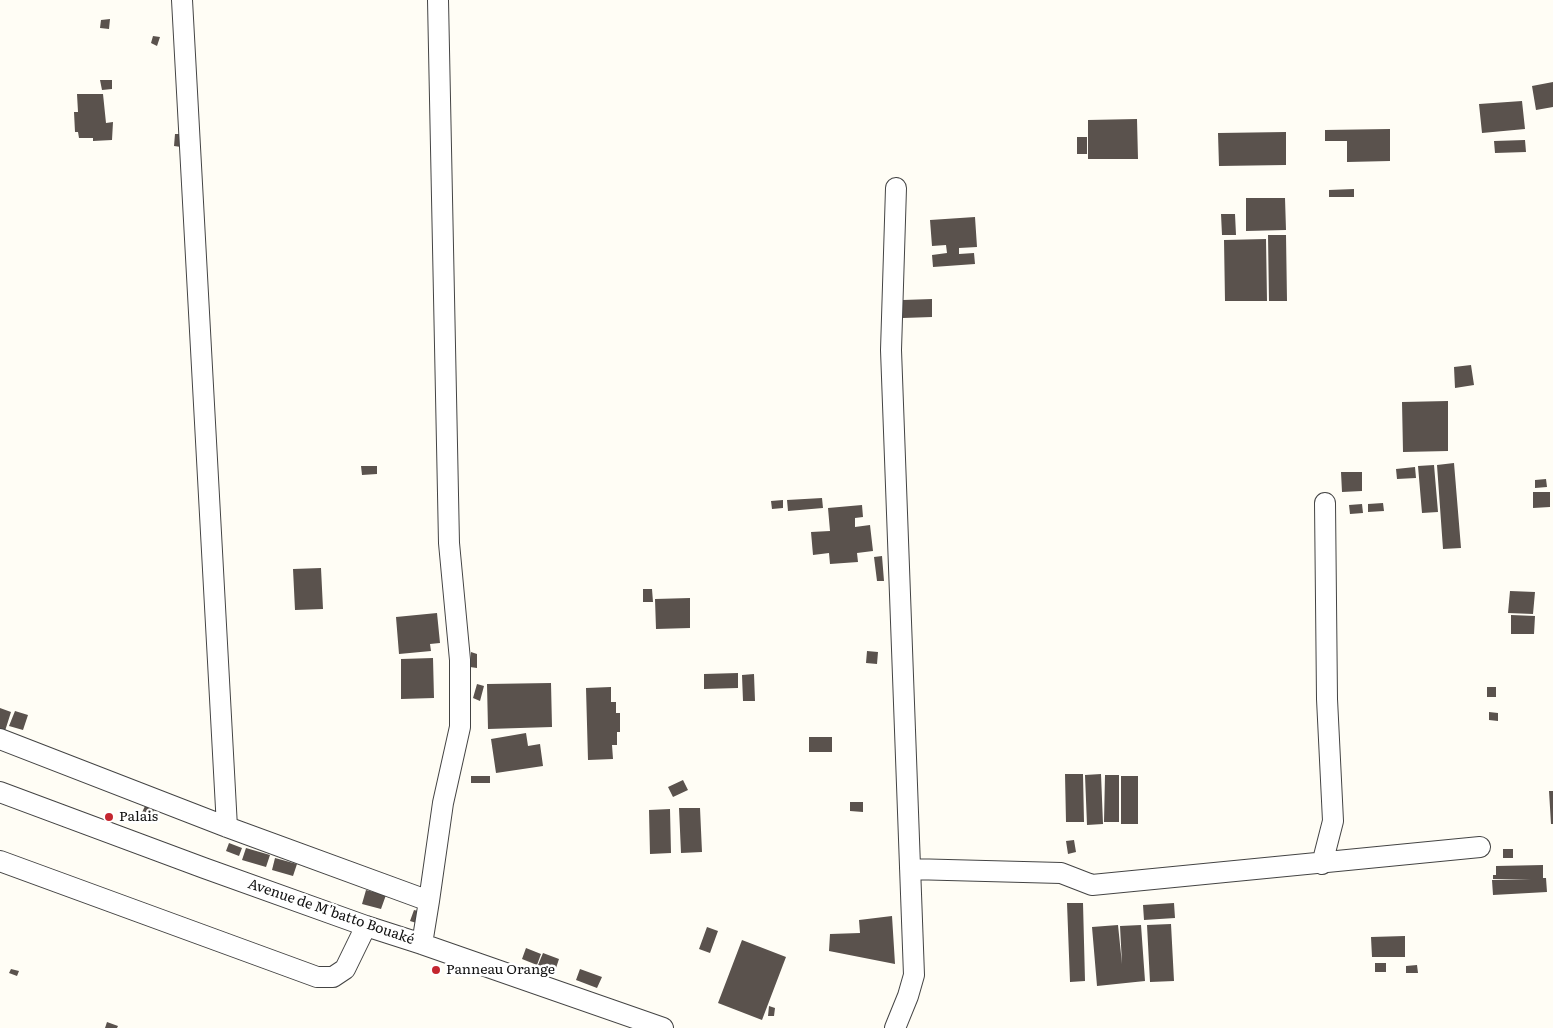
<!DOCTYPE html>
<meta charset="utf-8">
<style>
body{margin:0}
canvas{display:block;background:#fffdf5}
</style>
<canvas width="1553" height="1028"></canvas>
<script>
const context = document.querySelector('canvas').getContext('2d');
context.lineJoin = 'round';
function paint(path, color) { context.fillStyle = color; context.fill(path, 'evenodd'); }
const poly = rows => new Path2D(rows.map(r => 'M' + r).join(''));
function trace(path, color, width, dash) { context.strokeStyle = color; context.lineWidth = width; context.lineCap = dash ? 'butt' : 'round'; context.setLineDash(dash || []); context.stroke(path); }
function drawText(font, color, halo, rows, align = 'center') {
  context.font = font + ' Literata,serif'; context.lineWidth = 5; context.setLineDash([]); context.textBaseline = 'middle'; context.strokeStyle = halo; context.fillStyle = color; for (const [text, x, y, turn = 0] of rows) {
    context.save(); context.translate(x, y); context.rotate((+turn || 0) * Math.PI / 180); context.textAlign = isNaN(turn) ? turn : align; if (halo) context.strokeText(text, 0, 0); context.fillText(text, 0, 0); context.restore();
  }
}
paint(poly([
 [110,19,109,29,100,28,101,20],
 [153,36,160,37,157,46,151,43],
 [100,80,112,80,112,89,102,90],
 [1553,82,1553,107,1536,110,1532,86],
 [77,94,103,94,106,123,113,122,112,140,93,141,93,138,79,138,78,132,75,132,74,112,78,112],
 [1522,101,1525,129,1482,133,1479,104],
 [1137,119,1138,159,1088,159,1088,120],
 [1390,129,1390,161,1347,162,1347,141,1325,141,1325,130],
 [1286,132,1286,165,1219,166,1218,133],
 [175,134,182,134,181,147,174,146],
 [1077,137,1087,137,1087,154,1077,154],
 [1525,140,1526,152,1495,153,1494,141],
 [1354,189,1354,197,1329,197,1329,190],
 [1246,198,1285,198,1286,230,1246,231],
 [1221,214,1235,214,1236,235,1222,235],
 [975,217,977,247,959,248,959,254,974,253,975,264,933,267,932,255,947,253,946,245,932,246,930,220],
 [1268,235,1286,235,1287,301,1269,301],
 [1266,239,1267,301,1225,301,1224,240],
 [932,299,932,317,903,318,903,300],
 [1471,365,1474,385,1455,388,1454,367],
 [1448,401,1448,451,1403,452,1402,402],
 [1454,463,1461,548,1443,549,1437,465],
 [1434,465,1438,512,1422,513,1418,466],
 [361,466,377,466,377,474,362,475],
 [1415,467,1416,478,1397,479,1396,469],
 [1341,472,1362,472,1362,491,1342,492],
 [1546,479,1547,487,1535,488,1535,480],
 [1533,492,1550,492,1550,507,1533,508],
 [822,498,823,508,788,511,787,500],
 [783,500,783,508,772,509,771,501],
 [1383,503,1384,511,1368,512,1368,504],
 [1362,504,1363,513,1350,514,1349,505],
 [862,505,863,517,855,518,855,527,870,525,873,551,857,553,858,562,830,564,829,553,813,555,811,532,830,531,828,508],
 [882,556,884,581,877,581,874,557],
 [321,568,323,609,295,610,293,569],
 [643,589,652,589,653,602,643,602],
 [1510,591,1535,592,1533,614,1508,613],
 [690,598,690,628,656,629,655,599],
 [437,613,440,643,430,644,431,651,399,654,396,617],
 [1511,615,1535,616,1534,634,1511,634],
 [867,651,878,652,877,664,866,663],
 [471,652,477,654,477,668,470,667],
 [433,658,434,698,401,699,401,659],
 [738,673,738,688,704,689,704,674],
 [754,674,755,701,743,701,742,675],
 [551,683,552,727,488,729,487,684],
 [477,684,484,686,480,701,473,698],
 [611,687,611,702,616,702,616,713,620,713,620,732,617,732,617,745,612,745,613,759,588,760,586,688],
 [1487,687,1496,687,1496,697,1487,697],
 [0,708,11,712,5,731,0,730],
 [15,711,28,715,23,730,9,726],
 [1489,712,1498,713,1498,721,1489,720],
 [526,733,528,746,540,744,543,766,496,773,491,739],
 [809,737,832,737,832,752,809,752],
 [1065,774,1083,774,1084,822,1066,822],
 [1101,774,1103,824,1087,825,1085,775],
 [1105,775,1119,775,1119,822,1104,822],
 [471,776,490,776,490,783,471,783],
 [1121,776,1138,776,1138,824,1121,824],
 [683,780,688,790,673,797,668,787],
 [1549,791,1553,791,1553,824,1551,824],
 [850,802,863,802,863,812,850,811],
 [145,806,154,810,148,823,139,819],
 [679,808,700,808,702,852,681,853],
 [670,809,671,853,650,854,649,810],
 [1074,840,1076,852,1068,854,1066,841],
 [229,843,242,848,239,856,226,851],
 [246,848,270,855,266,867,242,860],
 [1503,849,1513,849,1513,858,1503,858],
 [275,858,297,864,293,876,272,870],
 [1543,865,1543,878,1546,878,1547,892,1493,895,1492,880,1531,879,1493,879,1493,875,1496,875,1496,866],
 [366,890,386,895,381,909,362,904],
 [1067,903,1083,903,1085,981,1070,982],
 [1174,903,1175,918,1144,920,1143,905],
 [414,910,426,913,423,925,410,921],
 [892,916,895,964,829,951,830,934,860,933,859,920],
 [1171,924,1174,981,1150,982,1147,925],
 [1118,925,1122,964,1120,926,1141,925,1145,981,1097,986,1092,927],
 [707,927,718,931,710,953,699,949],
 [1405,936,1405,957,1372,957,1371,937],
 [742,940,786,957,762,1020,718,1003],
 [526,948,541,954,537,965,522,959],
 [543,953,559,959,555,971,538,965],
 [1375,963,1386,963,1386,972,1375,972],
 [1417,965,1418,973,1406,973,1406,966],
 [11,969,19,971,17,976,9,973],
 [580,969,602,977,597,988,576,980],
 [769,1006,775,1008,774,1016,768,1016],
 [107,1022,118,1026,117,1028,105,1028]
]), '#5a524d');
const minor = poly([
 [182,0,227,827],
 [0,739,227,827,429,901],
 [0,792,204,868,366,926,422,944,663,1028],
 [0,861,317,977,333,977,345,969,366,926],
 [1322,864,1333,821,1327,699,1325,503],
 [910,869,1061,873,1092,885,1480,847],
 [422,944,429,901,443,803,460,727,460,660,449,543,438,0],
 [895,1028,908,996,914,975,891,350,896,188]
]);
trace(minor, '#444', 22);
trace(minor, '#fff', 20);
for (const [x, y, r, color] of [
 [109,817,5,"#c4262e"],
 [436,970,5,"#c4262e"]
]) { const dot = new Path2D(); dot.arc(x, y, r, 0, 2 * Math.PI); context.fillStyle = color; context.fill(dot); trace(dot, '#fff', 2); }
drawText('14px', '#111', '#fff', [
 ["Palais",119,817],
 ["Panneau Orange",446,970]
], 'left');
drawText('14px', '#111', '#fff', [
 ["Avenue de M'batto Bouaké",331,912,19]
]);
</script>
